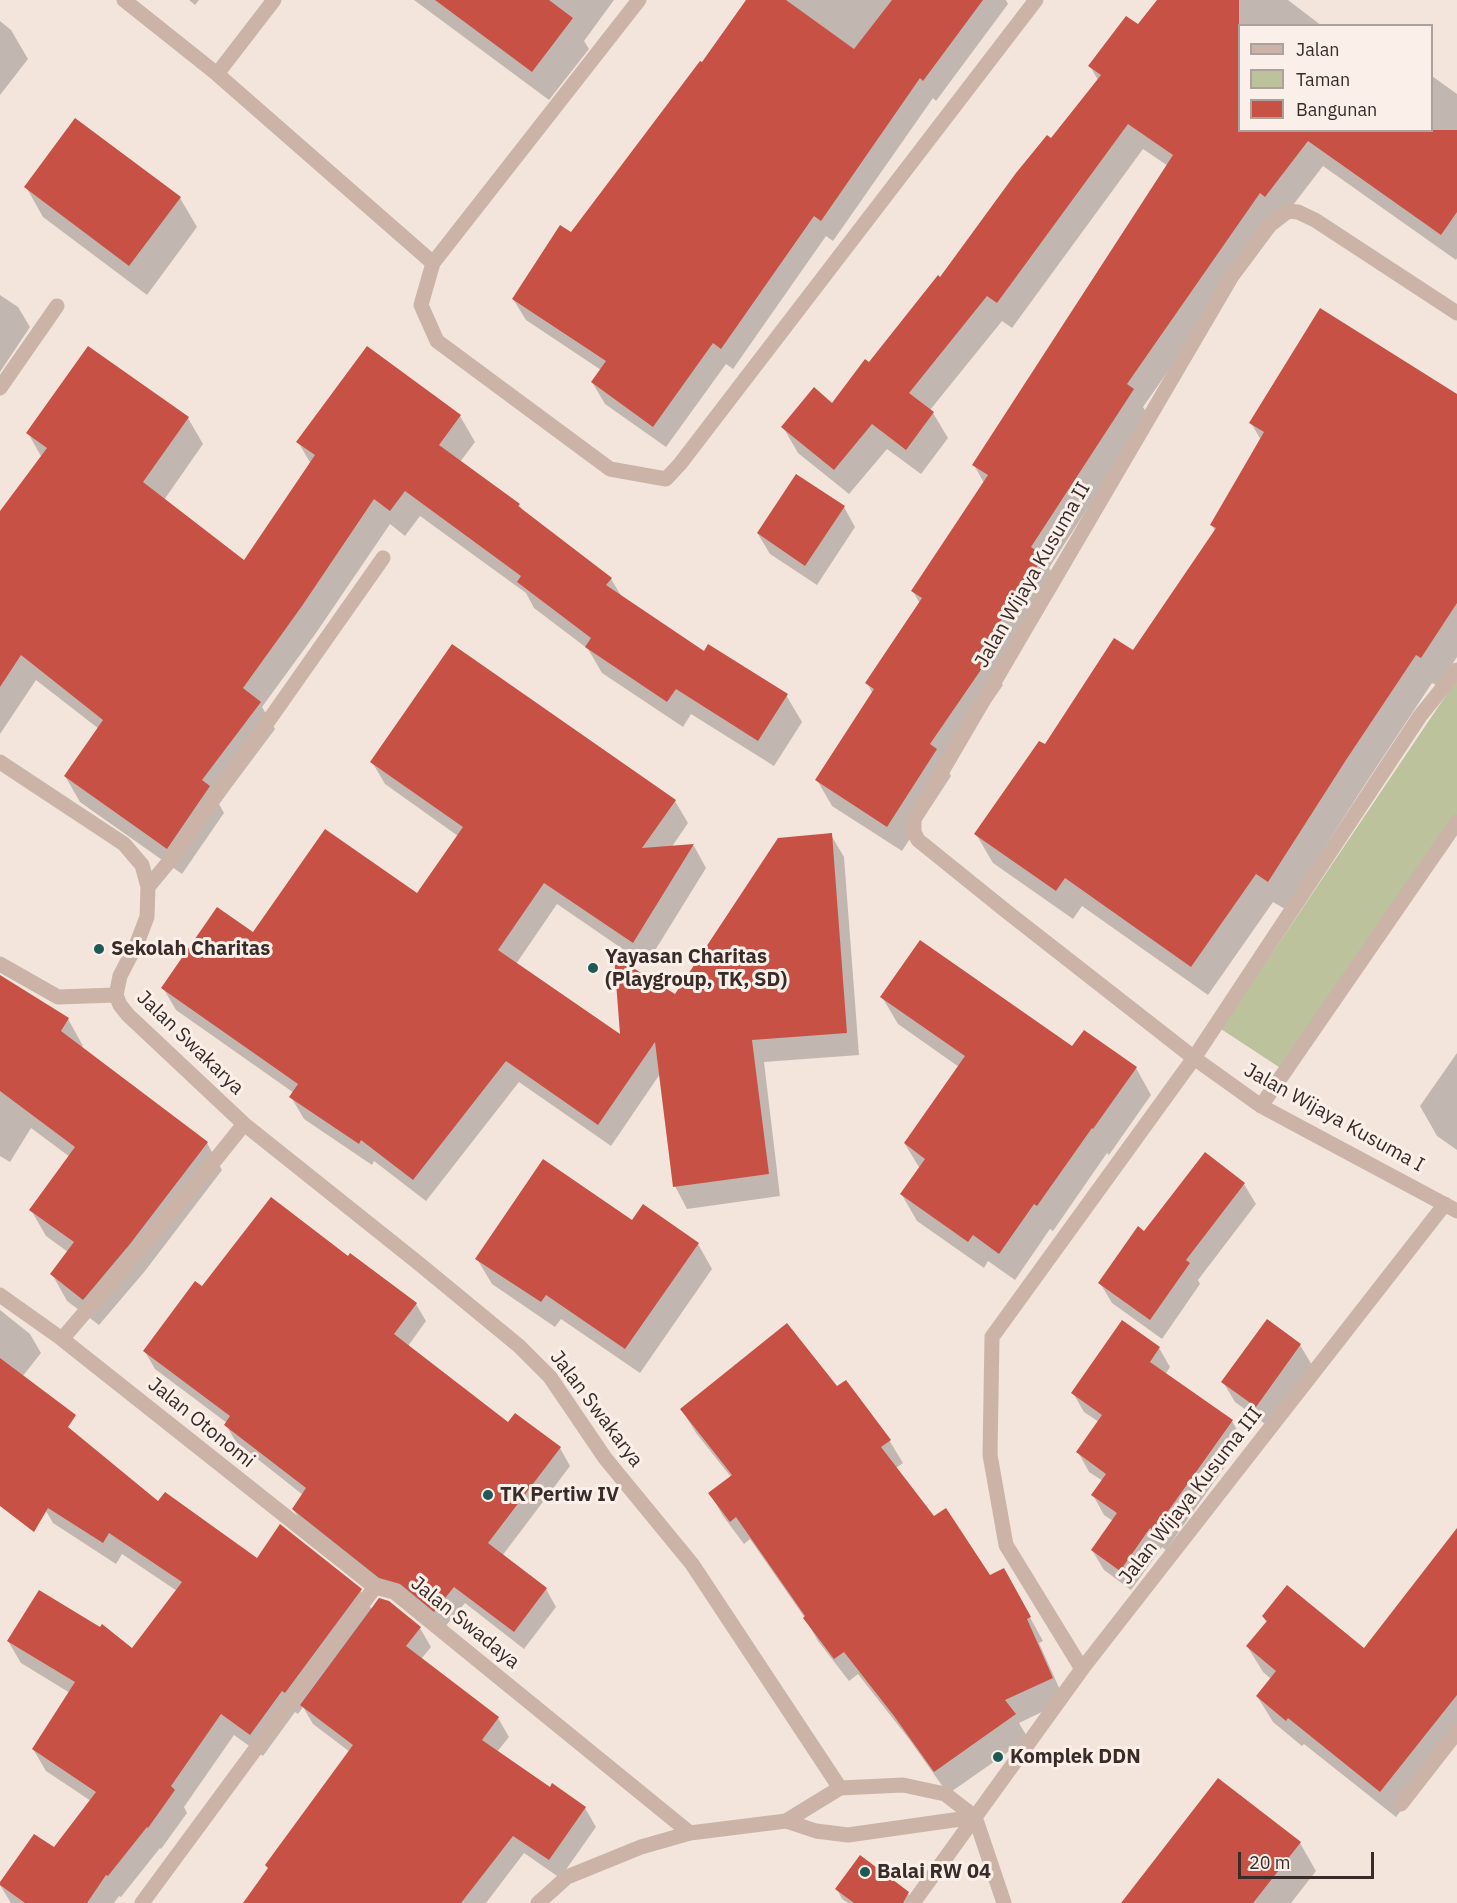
<!DOCTYPE html>
<style>
body{margin:0}
#map{position:relative;width:1457px;height:1903px;overflow:hidden;background:#f3e5dc;font-family:"IBM Plex Sans",sans-serif}
canvas{display:block}
.legend{position:absolute;left:1238px;top:24px;width:195px;height:108px;box-sizing:border-box;background:#faf0e9;border:2px solid #aca19c;margin:0;padding:8px 10px;list-style:none;font-size:18px;color:#382b28}
.legend li{display:flex;align-items:center;gap:12px;height:30px}
.legend b{width:30px;border:2px solid #aca19c}
.scale{position:absolute;left:1238px;top:1852px;width:136px;height:27px;box-sizing:border-box;border:3px solid #382b28;border-top:0;padding-left:8px;font-size:18px;line-height:21px;white-space:nowrap;color:#382b28;-webkit-text-stroke:4px #faf0e9;paint-order:stroke}
</style>
<div id="map">
<canvas width="1457" height="1903"></canvas>
<ul class="legend">
<li><b style="height:8px;background:#cbb3a8"></b>Jalan</li>
<li><b style="height:16px;background:#bbc29c"></b>Taman</li>
<li><b style="height:16px;background:#c85145"></b>Bangunan</li>
</ul>
<div class="scale">20 m</div>
</div>
<script>
const context = document.querySelector('canvas').getContext('2d');
context.lineJoin = 'round';
function paint(path, color) { context.fillStyle = color; context.fill(path, 'evenodd'); }
const poly = rows => new Path2D(rows.map(r => 'M' + r).join(''));
function trace(path, color, width, dash) { context.strokeStyle = color; context.lineWidth = width; context.lineCap = dash ? 'butt' : 'round'; context.setLineDash(dash || []); context.stroke(path); }
function drawText(font, color, halo, rows, align = 'center') {
  context.font = font + ' "IBM Plex Sans",sans-serif'; context.lineWidth = 6; context.setLineDash([]); context.textBaseline = 'middle'; context.strokeStyle = halo; context.fillStyle = color; for (const [text, x, y, turn = 0] of rows) {
    context.save(); context.translate(x, y); context.rotate((+turn || 0) * Math.PI / 180); context.textAlign = isNaN(turn) ? turn : align; if (halo) context.strokeText(text, 0, 0); context.fillText(text, 0, 0); context.restore();
  }
}
paint(poly([
 [1457,679,1457,822,1285,1071,1221,1029]
]), '#bbc29c');
paint(poly([
 [189,0,199,0,195,5],
 [414,0,614,0,584,41,589,49,549,100],
 [748,0,1006,0,1008,4,936,101,933,98,833,241,826,236,733,369,726,364,666,447,605,404,592,382,601,370,526,320,513,299,571,234,702,64],
 [1159,0,1288,0,1322,26,1240,26,1240,130,1432,130,1432,76,1457,94,1457,258,1456,260,1323,166,1280,222,1275,218,1143,407,1148,415,1049,568,1058,583,996,674,1003,685,946,767,951,776,902,851,832,806,817,780,873,694,867,683,920,604,913,591,984,483,974,465,1168,166,1143,149,1012,328,1002,321,930,410,933,413,948,438,921,474,887,449,849,494,798,453,783,427,833,405,869,364,941,279,1098,80,1090,66,1138,26],
 [0,21,11,30,28,59,0,95],
 [26,187,180,198,197,227,147,295,43,217],
 [0,295,18,307,30,327,0,372],
 [1457,397,1457,657,1438,686,1432,683,1362,789,1285,909,1273,902,1208,995,1082,906,1073,919,993,863,976,834,1045,746,1133,652,1215,531,1212,525,1261,440,1251,423],
 [460,416,475,442,460,462,519,505,524,512,611,579,622,597,705,653,786,695,802,722,774,766,691,714,683,727,602,673,588,649,534,608,526,593,420,516,405,536,390,524,316,633,262,707,275,729,219,804,224,813,182,874,80,802,65,776,99,729,36,680,0,734,0,514,42,458,28,433,188,418,203,444,164,500,244,562,311,464,298,442],
 [844,507,855,527,817,585,770,554,758,534],
 [372,762,675,801,688,823,671,848,694,846,706,868,646,965,557,904,516,964,621,1037,676,996,831,835,844,857,859,1055,764,1062,780,1196,687,1209,675,1186,660,1074,611,1146,519,1082,426,1201,374,1161,372,1165,304,1119,291,1097,294,1093,176,1010,163,988,253,934,418,895,458,836,385,784],
 [0,977,68,1019,83,1046,81,1048,207,1143,222,1170,145,1271,99,1325,67,1301,52,1274,68,1252,46,1236,31,1210,70,1157,31,1128,10,1162,0,1156],
 [882,997,1072,1049,1136,1068,1151,1095,1109,1155,1107,1153,1053,1231,1050,1229,1015,1280,988,1261,984,1268,917,1221,902,1195,920,1169,905,1144,959,1067,898,1024],
 [1457,1053,1457,1150,1437,1136,1420,1106],
 [1244,1184,1256,1204,1198,1280,1200,1284,1162,1339,1112,1303,1100,1283,1145,1233],
 [632,1222,698,1244,712,1269,640,1373,561,1319,555,1327,492,1284,477,1259],
 [349,1258,416,1304,426,1321,408,1346,508,1424,560,1448,570,1466,502,1556,546,1589,556,1607,524,1649,465,1603,444,1628,391,1595,304,1526,293,1509,303,1495,236,1442,226,1425,227,1423,155,1369,145,1352,202,1288],
 [0,1310,30,1334,41,1353,22,1377,0,1482],
 [1300,1345,1312,1365,1268,1426,1235,1402,1223,1382],
 [1159,1348,1170,1367,1165,1375,1232,1421,1243,1441,1166,1550,1162,1547,1131,1590,1104,1570,1092,1550,1113,1521,1104,1515,1093,1495,1103,1481,1089,1472,1078,1452,1099,1422,1084,1412,1073,1393],
 [837,1389,889,1440,903,1463,896,1468,933,1518,990,1577,1016,1592,1043,1641,1039,1643,1065,1701,1019,1723,1028,1738,948,1794,909,1739,858,1674,849,1681,818,1641,805,1618,750,1539,744,1544,723,1516,710,1493,731,1477,696,1433,682,1410],
 [40,1501,159,1503,257,1560,360,1590,372,1610,420,1628,431,1647,421,1659,498,1718,509,1737,497,1752,550,1789,585,1808,596,1827,560,1878,524,1853,486,1903,244,1903,269,1869,266,1865,350,1752,313,1724,303,1707,298,1714,295,1712,263,1756,234,1735,184,1807,187,1813,161,1849,160,1848,121,1897,119,1896,114,1903,11,1903,0,1885,54,1849,91,1801,46,1771,33,1749,70,1693,21,1663,8,1641,133,1650,177,1591,122,1554,116,1564,53,1523],
 [1457,1538,1457,1740,1396,1817,1304,1744,1302,1746,1273,1722,1257,1696,1271,1679,1263,1672,1247,1646,1267,1623,1263,1617,1365,1650],
 [1300,1843,1316,1871,1291,1903,1125,1903],
 [837,1889,908,1893,913,1903,848,1903,842,1899]
]), '#0003');
paint(poly([
 [435,0,549,0,573,18,532,72],
 [746,0,786,0,854,49,892,0,983,0,923,81,920,78,821,221,814,216,721,349,713,343,653,427,591,382,606,361,512,299,560,225,571,232,700,61,702,62],
 [1157,0,1239,0,1239,130,1457,130,1457,212,1441,235,1308,141,1265,197,1260,193,1127,384,1134,389,1031,547,1044,556,980,652,989,658,930,744,937,749,887,827,815,780,874,689,865,683,922,598,911,591,988,475,972,465,1173,155,1128,124,997,303,987,296,909,393,934,412,906,450,872,424,834,470,781,427,814,387,832,403,865,359,869,362,938,275,940,277,1016,173,1047,135,1051,138,1101,75,1088,66,1126,16,1138,24],
 [75,118,181,197,129,266,24,187],
 [1320,308,1457,394,1457,603,1421,658,1416,655,1346,760,1268,882,1256,874,1191,967,1065,878,1056,891,974,834,1039,741,1045,744,1114,638,1133,650,1216,528,1210,525,1264,432,1249,423],
 [88,346,189,417,143,482,244,560,315,455,296,442,367,346,461,415,439,445,520,504,518,506,612,578,606,585,704,651,708,644,788,694,758,741,676,689,667,702,585,647,591,638,517,582,521,576,405,491,390,511,374,499,302,606,243,688,261,702,202,780,210,786,167,849,64,776,103,720,21,655,0,687,0,511,47,448,26,433],
 [796,474,845,506,805,566,757,533],
 [452,644,676,800,642,848,694,844,633,943,544,883,498,950,620,1034,614,956,675,994,778,838,832,833,847,1033,752,1040,769,1174,673,1187,655,1042,598,1125,506,1061,413,1180,361,1140,359,1144,289,1097,298,1084,161,988,217,907,253,932,325,829,417,893,463,827,370,762],
 [920,940,1072,1046,1084,1030,1137,1067,1093,1129,1092,1128,1037,1206,1034,1204,999,1254,973,1235,968,1242,900,1194,925,1159,904,1143,965,1056,880,997],
 [0,975,69,1018,61,1031,208,1142,130,1244,83,1300,50,1274,74,1242,29,1210,75,1147,0,1091],
 [1205,1152,1245,1183,1186,1260,1190,1263,1150,1320,1098,1283,1138,1226,1144,1231],
 [543,1159,632,1220,643,1204,699,1243,625,1349,546,1295,541,1302,475,1259],
 [271,1197,348,1256,350,1253,417,1303,394,1334,508,1422,515,1413,561,1447,488,1543,547,1588,514,1632,454,1587,434,1612,400,1584,379,1578,292,1509,306,1488,224,1425,230,1416,143,1351,195,1281,202,1286],
 [1267,1319,1301,1344,1256,1407,1221,1382],
 [1122,1320,1160,1347,1150,1362,1233,1420,1154,1531,1150,1528,1120,1571,1091,1550,1117,1513,1091,1495,1106,1474,1076,1452,1102,1415,1071,1393],
 [787,1323,837,1386,846,1380,891,1440,881,1447,934,1516,946,1508,990,1575,1004,1568,1031,1617,1027,1619,1053,1678,1005,1700,1016,1714,934,1772,894,1716,844,1652,834,1659,803,1618,805,1616,736,1517,730,1522,708,1493,732,1475,680,1409],
 [0,1358,76,1415,68,1427,158,1501,165,1492,257,1558,280,1524,362,1589,285,1693,282,1691,250,1735,221,1714,171,1786,175,1790,148,1828,147,1827,108,1876,106,1875,87,1903,25,1903,0,1885,0,1882,34,1834,54,1847,96,1792,32,1749,75,1682,7,1641,39,1590,100,1627,102,1624,132,1648,182,1582,109,1533,103,1543,48,1508,34,1532,0,1506],
 [1457,1528,1457,1695,1380,1792,1288,1718,1286,1721,1256,1696,1276,1671,1246,1646,1267,1621,1262,1616,1287,1585,1364,1648],
 [379,1598,389,1601,421,1627,406,1646,499,1717,482,1740,550,1787,552,1783,586,1807,549,1860,513,1836,461,1903,243,1903,268,1868,265,1865,353,1745,300,1705],
 [1218,1778,1301,1842,1253,1903,1121,1903],
 [860,1855,909,1892,903,1903,854,1903,835,1889]
]), '#c85145');
trace(poly([
 [124,0,217,74,433,263],
 [639,0,433,263,421,305,437,341,610,469,666,479,680,464,1036,0],
 [217,74,274,0],
 [1457,313,1315,220,1298,212,1288,211,1270,225,1232,276,914,819,914,832,918,840,1006,911,1194,1058,1261,1106,1457,1211],
 [0,388,57,306],
 [0,762,124,844,142,865,148,887,147,917,137,943,120,976,116,995,120,1005,128,1015,244,1124,417,1262,519,1346,550,1377,605,1458,692,1564,840,1788],
 [148,887,172,858,383,558],
 [0,964,58,997,116,995],
 [1261,1106,1457,822],
 [0,1295,62,1339,375,1587],
 [62,1339,212,1164,244,1124],
 [1082,1669,1006,1545,990,1455,992,1337,1194,1058,1420,716,1457,670],
 [1401,1804,1457,1732],
 [975,1817,1004,1903],
 [786,1821,816,1831,848,1835,975,1817],
 [142,1903,375,1587,394,1592,690,1833],
 [538,1903,567,1877,641,1847,690,1833,786,1821,840,1788,903,1785,945,1794,975,1817],
 [913,1903,1082,1669,1445,1204]
]), '#cbb3a8', 15);
for (const [x, y, r, color] of [
 [99,949,6,"#1d5a55"],
 [593,968,6,"#1d5a55"],
 [488,1495,6,"#1d5a55"],
 [998,1757,6,"#1d5a55"],
 [865,1872,6,"#1d5a55"]
]) { const dot = new Path2D(); dot.arc(x, y, r, 0, 2 * Math.PI); context.fillStyle = color; context.fill(dot); trace(dot, '#faf0e9', 2); }
drawText('20px', '#382b28', '#faf0e9', [
 ["Jalan Wijaya Kusuma II",1033,575,-60],
 ["Jalan Swakarya",190,1043,44],
 ["Jalan Wijaya Kusuma I",1334,1118,29],
 ["Jalan Swakarya",596,1409,53],
 ["Jalan Otonomi",201,1423,39],
 ["Jalan Wijaya Kusuma III",1191,1496,-52],
 ["Jalan Swadaya",465,1623,39]
]);
drawText('bold 20px', '#382b28', '#faf0e9', [
 ["Sekolah Charitas",111,949],
 ["Yayasan Charitas",605,957],
 ["(Playgroup, TK, SD)",605,980],
 ["TK Pertiw IV",500,1495],
 ["Komplek DDN",1010,1757],
 ["Balai RW 04",877,1872]
], 'left');
</script>
